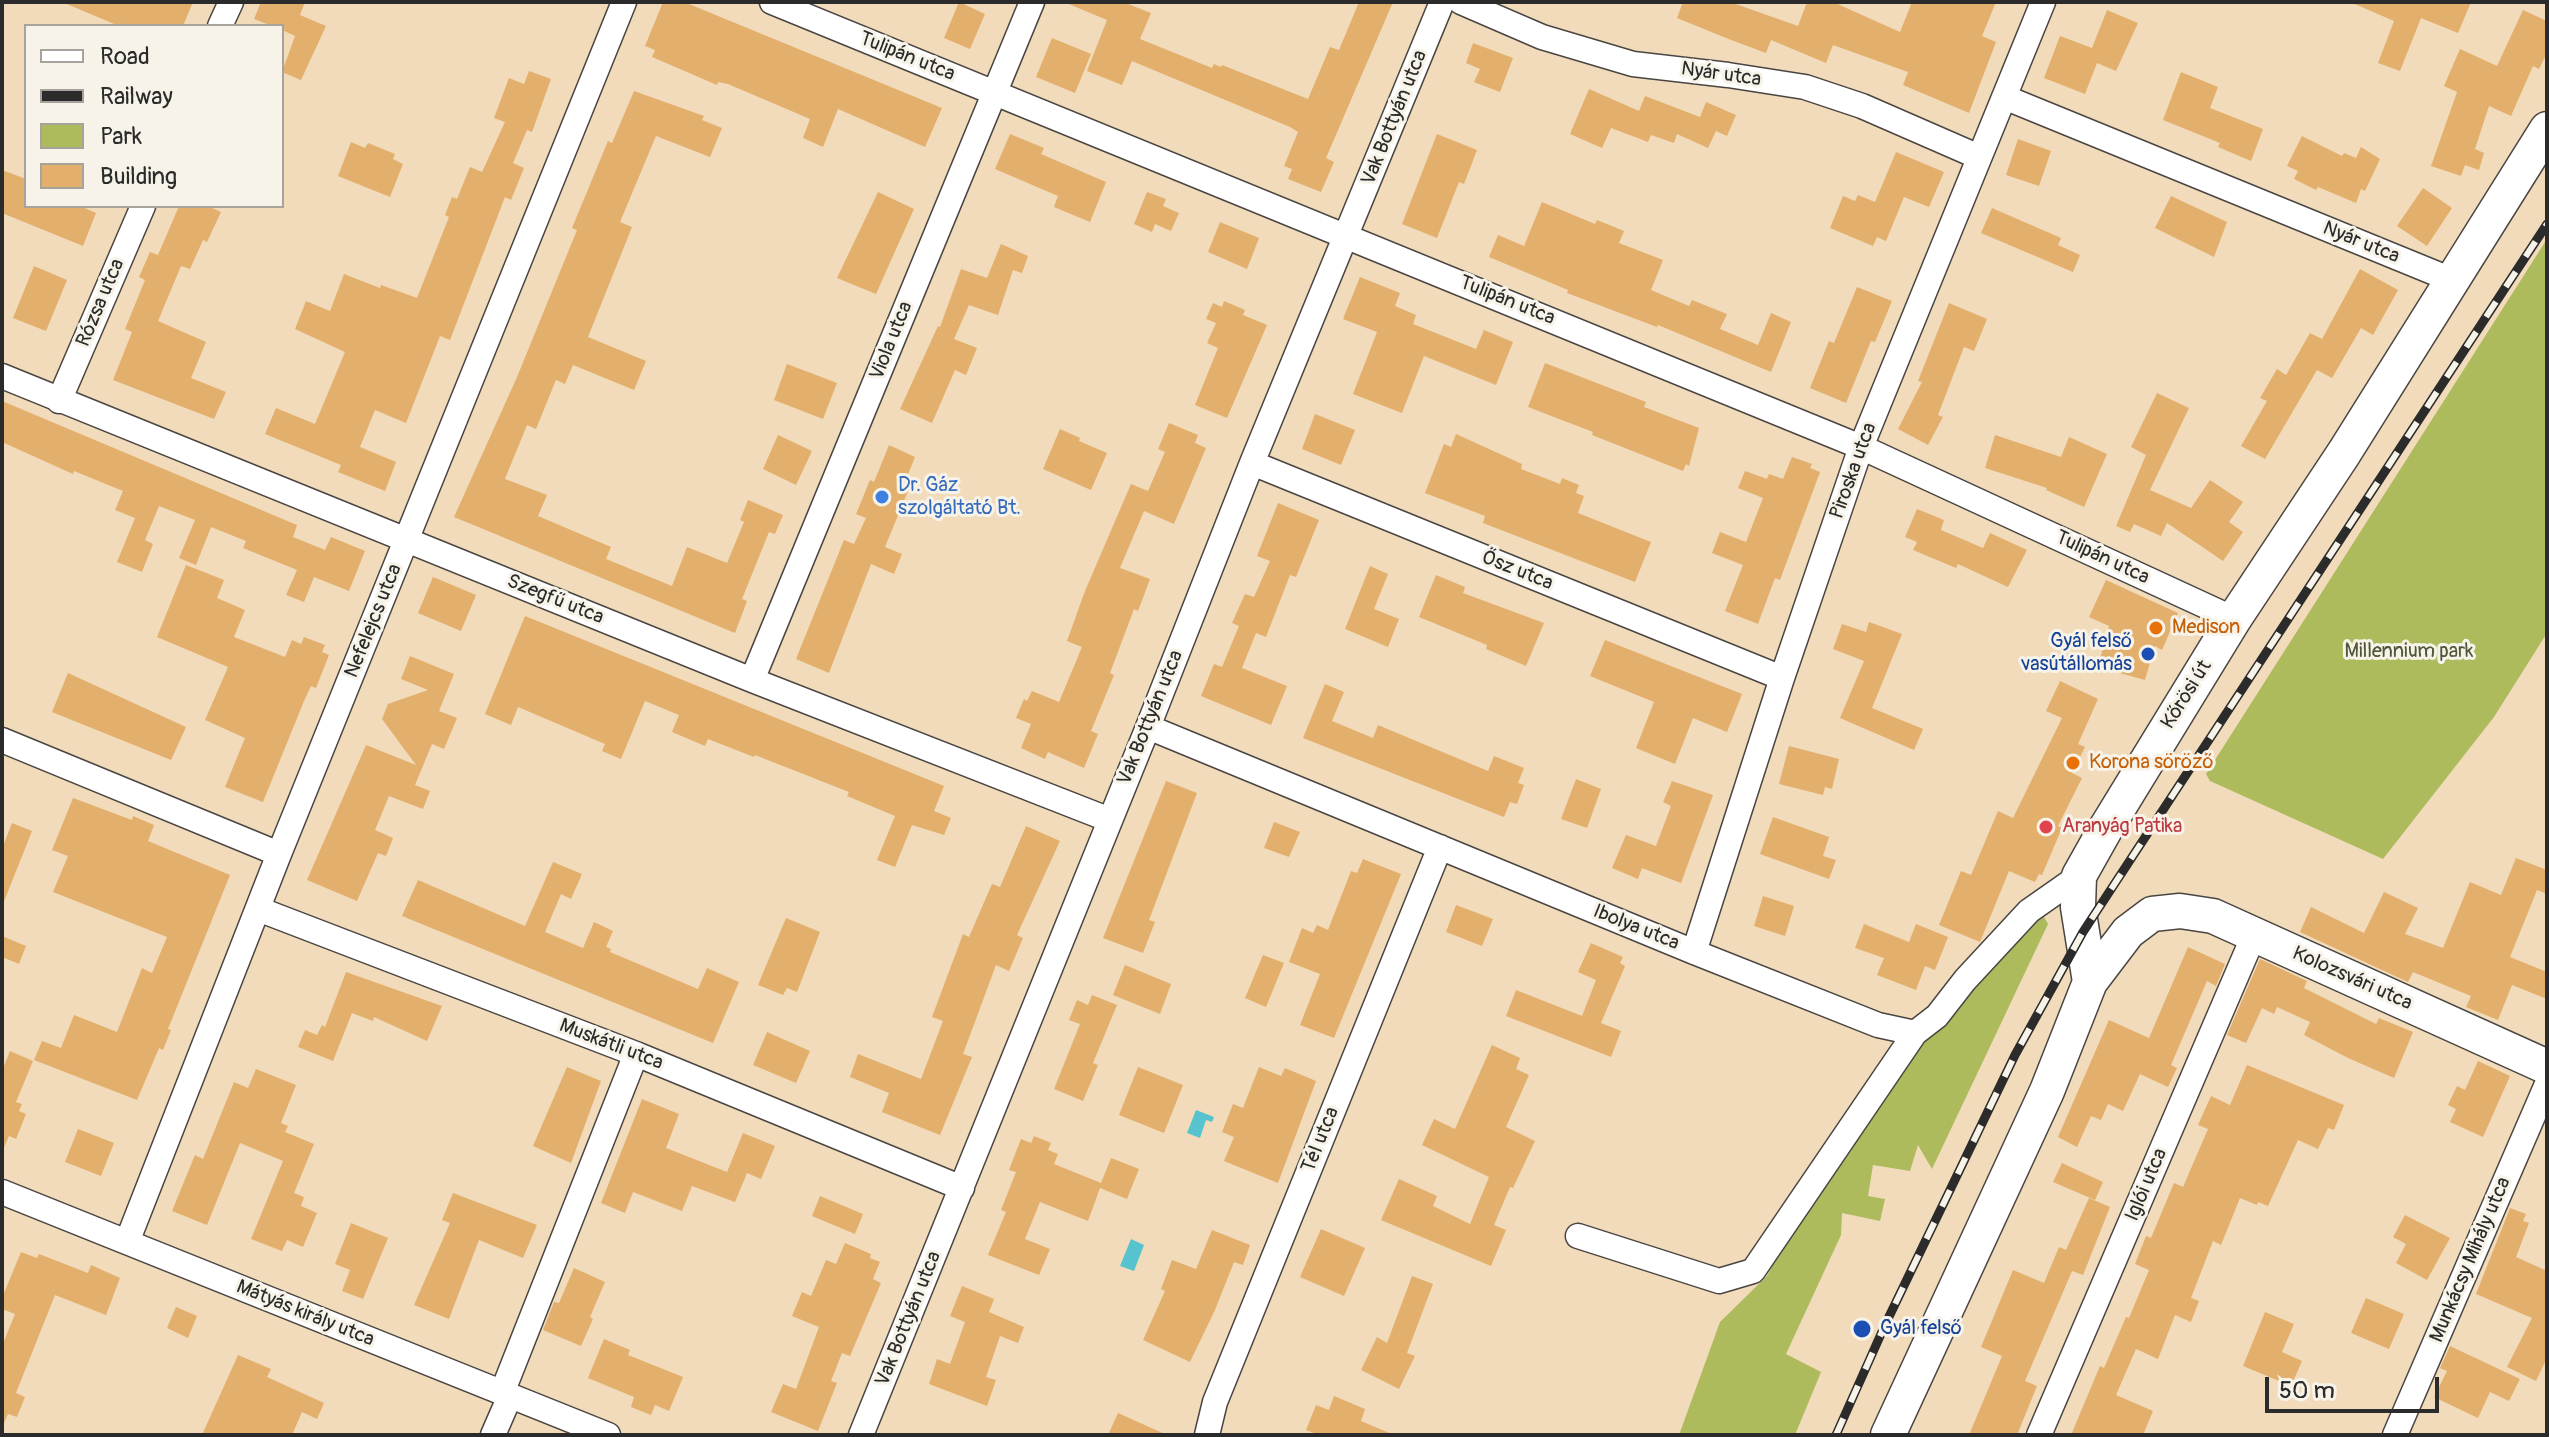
<!DOCTYPE html>
<meta charset="utf-8">
<style>
body{margin:0}
#map{position:relative;width:2549px;height:1437px;overflow:hidden;background:#f1dbbb;font-family:Pangolin,sans-serif}
canvas{display:block}
.frame{position:absolute;inset:0;border:4px solid #2b2b2b;pointer-events:none}
.legend{position:absolute;left:24px;top:24px;width:260px;height:184px;box-sizing:border-box;background:#f7f3e8;border:2px solid #a5a39c;margin:0;padding:10px 14px;list-style:none;font-size:24px;color:#2b2b2b}
.legend li{display:flex;align-items:center;gap:16px;height:40px}
.legend b{width:40px;border:2px solid #a5a39c}
.scale{position:absolute;left:2265px;top:1377px;width:174px;height:36px;box-sizing:border-box;border:4px solid #2b2b2b;border-top:0;padding-left:10px;font-size:24px;line-height:28px;white-space:nowrap;color:#2b2b2b;-webkit-text-stroke:6px #f7f3e8;paint-order:stroke}
</style>
<div id="map">
<canvas width="2549" height="1437"></canvas>
<div class="frame"></div>
<ul class="legend">
<li><b style="height:10px;background:#fff"></b>Road</li>
<li><b style="height:10px;background:#2b2b2b"></b>Railway</li>
<li><b style="height:22px;background:#aebb5d"></b>Park</li>
<li><b style="height:22px;background:#e3af6c"></b>Building</li>
</ul>
<div class="scale">50 m</div>
</div>
<script>
const context = document.querySelector('canvas').getContext('2d');
context.lineJoin = 'round';
function paint(path, color) { context.fillStyle = color; context.fill(path, 'evenodd'); }
const poly = rows => new Path2D(rows.map(r => 'M' + r).join(''));
function trace(path, color, width, dash) { context.strokeStyle = color; context.lineWidth = width; context.lineCap = dash ? 'butt' : 'round'; context.setLineDash(dash || []); context.stroke(path); }
function drawText(font, color, halo, rows, align = 'center') {
  context.font = font + ' Pangolin,sans-serif'; context.lineWidth = 6; context.setLineDash([]); context.textBaseline = 'middle'; context.strokeStyle = halo; context.fillStyle = color; for (const [text, x, y, turn = 0] of rows) {
    context.save(); context.translate(x, y); context.rotate((+turn || 0) * Math.PI / 180); context.textAlign = isNaN(turn) ? turn : align; if (halo) context.strokeText(text, 0, 0); context.fillText(text, 0, 0); context.restore();
  }
}
paint(poly([
 [2547,239,2547,633,2494,717,2383,859,2210,781,2206,774],
 [2043,915,2048,924,1932,1169,1918,1145,1910,1171,1873,1165,1868,1196,1885,1199,1880,1221,1842,1213,1841,1235,1786,1354,1821,1372,1795,1435,1679,1435,1720,1322,1767,1276,1798,1216,1911,1055,2026,926]
]), '#aebb5d');
paint(poly([
 [1196,1110,1214,1117,1212,1122,1206,1120,1200,1138,1187,1133],
 [1131,1239,1144,1245,1134,1271,1120,1266]
]), '#56c3ce');
paint(poly([
 [62,2,193,2,183,26,119,26],
 [261,2,305,2,300,15,326,26,301,80,282,72,295,36,282,30,282,26,272,26,254,19],
 [663,2,684,2,942,108,925,147,838,109,823,147,803,138,810,119,728,84,718,82,717,85,652,57,655,50,645,46],
 [959,2,985,14,970,49,944,38],
 [1064,2,1123,2,1151,13,1140,39,1212,68,1214,64,1221,67,1222,65,1308,99,1330,47,1339,50,1359,2,1393,2,1326,158,1334,162,1321,192,1288,179,1292,169,1284,166,1298,132,1290,127,1132,61,1122,85,1087,71,1107,20],
 [1683,2,1730,2,1798,26,1807,2,1833,2,1900,32,1912,2,1996,2,1982,36,1996,42,1969,113,1903,85,1908,72,1833,45,1826,63,1771,40,1766,53,1731,40,1677,18],
 [2350,2,2471,2,2458,33,2421,18,2400,71,2378,63,2394,21],
 [2107,10,2138,23,2116,71,2097,63,2085,94,2044,78,2060,36,2092,48],
 [2523,10,2547,21,2547,53,2539,69,2533,66,2511,116,2489,106,2475,149,2484,153,2479,170,2465,165,2461,176,2431,166,2457,92,2444,86,2460,49,2497,66],
 [1052,38,1091,54,1075,93,1036,77],
 [1473,43,1513,58,1500,92,1474,82,1480,69,1466,63],
 [529,71,551,79,532,132,527,130,513,163,524,168,511,200,505,197,450,340,440,336,406,423,375,410,360,447,396,462,385,491,338,472,341,465,265,434,276,408,315,424,345,352,295,329,306,301,330,311,344,274,380,288,381,285,417,298,449,217,445,215,452,197,457,199,470,167,482,172,505,122,494,118,509,78,524,84],
 [2181,72,2218,87,2210,108,2263,129,2251,161,2218,147,2220,143,2163,120],
 [1589,89,1639,111,1645,96,1700,117,1706,102,1736,115,1727,136,1716,131,1708,148,1677,134,1674,143,1651,135,1648,142,1611,128,1602,148,1570,134],
 [634,91,704,116,702,120,722,128,710,157,656,136,620,222,632,227,588,337,646,361,634,390,573,365,565,384,556,380,536,429,527,425,505,479,547,495,538,516,611,547,606,559,672,586,687,547,727,563,744,522,740,520,748,500,783,515,775,534,769,532,742,599,747,601,735,633,454,517,517,377,577,230,572,228,608,141,612,143],
 [1010,134,1044,148,1041,154,1106,182,1090,222,1054,207,1058,196,995,169],
 [1437,134,1477,150,1464,184,1459,182,1437,238,1402,224],
 [2302,136,2342,156,2344,153,2356,158,2361,147,2380,159,2365,191,2361,189,2356,203,2318,187,2316,190,2294,179,2298,171,2287,166],
 [2018,139,2051,151,2039,186,2006,175],
 [351,142,365,148,368,143,395,154,393,159,403,164,390,197,338,176],
 [1896,152,1944,172,1929,207,1904,197,1886,241,1877,237,1873,246,1830,228,1843,196,1855,201,1858,195,1875,202],
 [2,170,26,179,26,206,80,206,96,213,83,246,2,213],
 [2423,188,2452,208,2427,246,2397,226],
 [878,192,914,209,876,294,837,278],
 [1147,192,1166,199,1163,206,1179,213,1171,231,1155,224,1152,232,1134,224],
 [2171,196,2227,222,2214,257,2155,228],
 [1542,202,1595,224,1597,220,1624,231,1619,243,1663,260,1651,290,1689,306,1692,300,1727,314,1720,329,1758,345,1771,313,1791,322,1771,372,1658,325,1657,327,1567,293,1568,290,1489,257,1498,235,1524,246],
 [179,206,208,206,221,212,207,242,203,240,190,269,181,266,158,321,206,342,191,378,226,392,214,419,113,380,132,332,125,329,145,280,139,277,150,252,158,255],
 [1992,208,2061,238,2058,245,2080,255,2073,272,1981,233],
 [1220,222,1259,238,1247,269,1208,252],
 [1001,244,1028,256,1022,273,1013,270,998,315,969,305,954,339,977,348,966,375,955,370,932,423,900,409,938,326,940,327,961,269,987,278],
 [34,266,67,280,46,331,13,318],
 [2360,269,2398,290,2373,335,2361,328,2332,378,2317,370,2265,459,2241,446,2267,401,2260,398,2277,369,2286,375,2310,333,2322,339],
 [1360,277,1400,293,1395,306,1416,315,1413,324,1476,349,1484,330,1513,342,1496,385,1424,356,1402,413,1353,394,1377,332,1343,319],
 [1857,287,1892,301,1875,342,1871,341,1846,403,1810,388,1829,341,1834,343],
 [1224,301,1245,310,1243,315,1267,325,1227,418,1195,405,1218,348,1207,343,1216,323,1206,319,1213,303,1222,307],
 [1949,303,1987,319,1974,351,1964,347,1938,415,1943,417,1928,445,1898,429,1922,382,1918,381],
 [1545,363,1646,402,1644,407,1699,428,1689,466,1686,464,1683,471,1592,435,1593,432,1528,407],
 [787,364,837,383,823,419,774,400],
 [2157,393,2189,408,2150,490,2191,508,2210,480,2243,502,2229,522,2243,532,2223,561,2167,523,2161,536,2134,524,2130,532,2116,526,2146,455,2131,447],
 [2,401,297,525,293,537,325,550,331,537,365,551,349,591,314,577,304,602,286,595,297,570,243,548,246,541,211,527,196,565,179,558,195,520,159,506,145,540,153,544,142,572,117,562,135,518,115,510,123,491,74,471,73,474,2,442],
 [1315,414,1355,430,1341,465,1302,449],
 [1169,423,1198,435,1195,443,1206,448,1174,524,1144,511,1120,568,1150,579,1138,611,1134,609,1110,673,1114,675,1091,731,1098,734,1084,768,1048,752,1045,759,1021,748,1031,724,1016,718,1024,699,1027,701,1032,691,1059,702,1082,647,1067,641,1085,591,1131,484,1148,491,1165,452,1158,449],
 [1060,429,1080,438,1079,441,1107,453,1091,490,1043,469],
 [1456,434,1522,464,1521,469,1560,484,1562,478,1579,485,1576,493,1584,496,1578,513,1651,542,1635,582,1483,523,1485,516,1425,493,1444,444,1451,447],
 [778,435,812,451,796,485,763,469],
 [1995,435,2061,457,2069,437,2107,454,2084,507,2046,490,2047,488,1985,468],
 [889,445,915,457,904,484,910,486,885,547,902,554,894,574,871,564,829,673,796,659,844,540,854,544,866,518,856,514,870,480,874,482],
 [1792,457,1812,464,1810,468,1820,472,1780,580,1775,578,1758,624,1725,611,1743,565,1712,553,1720,532,1746,542,1763,498,1738,488,1745,471,1767,479,1769,474,1783,479],
 [1278,503,1319,520,1296,577,1290,575,1266,637,1256,633,1242,668,1287,686,1271,725,1201,696,1214,664,1222,667,1239,626,1232,623,1245,594,1254,597,1270,561,1257,556],
 [1917,509,1944,520,1941,530,1983,548,1990,533,2027,550,2008,587,1958,564,1956,568,1913,550,1917,542,1905,537],
 [186,565,224,580,217,598,245,610,234,637,285,657,292,640,301,644,304,637,325,645,322,652,329,655,316,688,311,686,304,701,263,802,225,787,245,738,205,720,228,667,157,637],
 [1370,566,1388,574,1374,609,1399,619,1388,647,1345,629],
 [1436,575,1465,587,1463,593,1544,623,1526,666,1486,649,1487,645,1419,617],
 [433,577,476,595,461,631,418,613],
 [2106,580,2178,613,2162,650,2155,646,2145,680,2098,667,2109,626,2089,617],
 [525,616,944,786,934,811,951,818,944,835,912,825,895,867,877,860,895,816,847,796,849,792,755,755,754,757,708,739,705,746,672,732,679,715,645,701,621,759,602,751,605,744,518,707,511,725,485,714],
 [1869,622,1902,634,1872,708,1923,729,1914,750,1840,718,1864,661,1833,649,1842,624,1866,632],
 [1605,640,1742,694,1727,732,1693,718,1675,764,1636,748,1654,702,1590,676],
 [410,656,454,674,439,711,457,718,444,749,432,744,415,785,430,791,423,809,389,796,375,830,393,838,386,856,378,853,357,901,307,880,366,745,416,765,382,719,388,704,428,690,401,679],
 [68,673,186,727,171,760,52,712],
 [2060,681,2098,699,2078,744,2085,747,2072,773,2082,778,2058,826,2062,828,2042,875,2039,874,2035,882,2009,871,1980,942,1939,925,1961,871,1971,875,1998,811,2013,818,2062,718,2046,711],
 [1325,684,1344,692,1332,721,1373,738,1378,725,1488,771,1494,756,1524,768,1518,783,1524,785,1517,804,1510,802,1504,817,1303,738],
 [1789,746,1839,759,1832,789,1825,787,1823,795,1779,784],
 [1576,779,1601,789,1587,828,1561,819],
 [1166,781,1197,793,1149,920,1155,922,1143,953,1103,938],
 [1672,781,1713,795,1681,883,1642,868,1638,879,1612,868,1626,835,1656,846,1671,806,1663,802],
 [73,798,132,820,133,816,154,825,148,841,230,875,168,1029,171,1030,163,1050,159,1048,137,1100,34,1060,42,1041,61,1048,74,1015,117,1032,142,968,152,973,167,937,53,892,68,856,52,850],
 [1773,817,1829,837,1823,856,1836,860,1829,879,1760,854],
 [1274,822,1300,832,1289,857,1264,848],
 [12,823,32,831,3,904,2,849],
 [1026,826,1060,841,1017,935,1023,938,1009,971,996,965,963,1054,972,1057,940,1135,882,1112,889,1093,850,1077,858,1054,921,1079,943,1021,932,1017,963,934,969,937,992,884,1000,887],
 [2516,858,2547,870,2547,894,2537,890,2510,957,2547,972,2547,999,2512,985,2498,1020,2466,1007,2471,996,2413,972,2408,982,2300,932,2311,907,2364,933,2384,892,2418,908,2405,934,2443,948,2470,882,2501,895],
 [1363,859,1401,874,1334,1038,1300,1025,1320,974,1289,962,1302,928,1313,933,1317,925,1328,930,1351,871,1357,873],
 [553,862,582,874,571,899,561,894,545,932,583,948,594,922,613,931,606,947,611,949,610,952,698,989,707,968,739,982,713,1043,402,916,418,880,525,926],
 [1763,896,1794,906,1785,936,1754,926],
 [1456,905,1493,919,1482,946,1446,932],
 [786,918,820,932,797,992,787,988,783,995,758,985],
 [1864,924,1909,942,1916,924,1948,937,1935,970,1925,966,1916,990,1877,975,1884,958,1855,948],
 [2,936,26,946,19,964,2,957],
 [1591,943,1623,957,1620,963,1625,966,1601,1023,1621,1031,1611,1057,1506,1016,1516,990,1582,1016,1596,980,1578,972],
 [2188,947,2225,964,2216,986,2207,981,2171,1065,2177,1068,2168,1087,2140,1074,2123,1111,2108,1104,2101,1120,2091,1116,2077,1147,2058,1137,2109,1020,2149,1038],
 [1263,955,1284,963,1266,1007,1245,998],
 [2260,959,2307,981,2304,988,2376,1024,2379,1018,2413,1032,2394,1078,2348,1058,2304,1035,2310,1022,2277,1007,2274,1014,2262,1008,2246,1043,2227,1035],
 [1125,965,1171,984,1160,1014,1113,995],
 [346,972,442,1006,427,1041,374,1017,373,1021,352,1013,333,1061,298,1047,305,1030,317,1035,322,1025,325,1027],
 [1092,995,1117,1005,1093,1063,1098,1065,1083,1101,1054,1089,1080,1024,1069,1020,1077,1000,1088,1005],
 [767,1032,810,1051,796,1083,753,1065],
 [1492,1045,1520,1058,1516,1069,1529,1075,1506,1127,1535,1141,1513,1188,1510,1187,1494,1225,1506,1230,1491,1266,1381,1220,1399,1179,1437,1196,1433,1206,1470,1224,1489,1177,1422,1145,1434,1119,1455,1129],
 [10,1051,33,1061,16,1102,22,1104,19,1111,26,1114,16,1139,9,1136,2,1152,2,1071],
 [2478,1061,2510,1076,2483,1137,2450,1122,2456,1109,2448,1105,2457,1086,2465,1090],
 [2247,1065,2344,1105,2334,1130,2328,1128,2318,1149,2298,1140,2268,1206,2258,1202,2257,1205,2240,1198,2221,1245,2213,1241,2191,1298,2199,1301,2191,1322,2175,1315,2158,1359,2136,1349,2116,1395,2153,1411,2143,1435,2071,1435,2100,1366,2104,1368,2126,1317,2129,1318,2149,1270,2135,1264,2146,1236,2151,1238,2174,1183,2183,1187,2208,1129,2198,1125,2211,1096,2230,1105],
 [567,1067,601,1081,571,1163,533,1146],
 [1138,1067,1183,1085,1164,1133,1119,1115],
 [1259,1067,1281,1076,1285,1068,1316,1081,1278,1183,1224,1161,1234,1137,1222,1132,1233,1104,1243,1108],
 [256,1069,296,1085,281,1123,288,1126,285,1132,314,1144,294,1193,304,1197,301,1206,317,1213,303,1247,287,1240,282,1251,251,1239,283,1161,240,1143,207,1225,172,1211,195,1155,203,1159,234,1082,248,1088],
 [642,1099,679,1114,666,1148,727,1172,743,1133,775,1146,761,1179,747,1173,735,1202,692,1186,682,1211,633,1192,625,1213,601,1203],
 [78,1129,114,1143,101,1176,65,1162],
 [1034,1136,1051,1143,1048,1150,1058,1154,1054,1164,1101,1183,1111,1158,1139,1169,1127,1199,1100,1188,1088,1221,1040,1202,1025,1239,1050,1249,1039,1275,988,1255,1006,1212,1001,1210,1016,1172,1009,1170,1021,1139,1031,1143],
 [2062,1163,2103,1182,2095,1200,2053,1182],
 [453,1193,537,1225,523,1258,479,1240,449,1319,414,1305,450,1223,442,1220],
 [820,1196,863,1214,855,1234,812,1216],
 [2089,1198,2110,1207,2083,1275,2072,1271,2025,1381,2037,1386,2017,1435,1969,1435,2002,1356,1981,1347,2013,1270,2044,1283,2059,1247,2066,1250],
 [2510,1208,2526,1214,2523,1221,2529,1223,2516,1257,2547,1271,2547,1358,2536,1381,2507,1367,2532,1318,2476,1294],
 [2405,1215,2450,1238,2427,1280,2396,1263,2406,1244,2393,1237],
 [351,1223,388,1238,363,1299,342,1291,350,1270,335,1264],
 [1321,1229,1365,1248,1344,1296,1300,1277],
 [1212,1230,1250,1245,1243,1265,1234,1262,1215,1310,1190,1362,1143,1340,1165,1291,1161,1289,1172,1260,1196,1269],
 [845,1243,871,1254,870,1258,880,1262,873,1279,881,1283,850,1356,842,1353,831,1381,837,1383,818,1431,771,1412,783,1384,796,1389,819,1327,792,1316,802,1292,811,1296,826,1260,836,1264],
 [21,1252,37,1258,39,1254,88,1273,91,1265,120,1278,106,1315,55,1295,16,1393,25,1397,17,1417,8,1414,3,1425,2,1346,15,1314,2,1309,2,1298],
 [574,1268,605,1282,590,1317,593,1319,581,1346,543,1330,554,1302,559,1303],
 [1412,1276,1433,1284,1407,1353,1415,1356,1399,1389,1361,1370,1377,1337,1387,1343],
 [962,1286,994,1299,989,1312,1024,1327,1018,1343,1000,1336,986,1377,996,1380,987,1406,929,1384,937,1359,950,1364,965,1322,950,1316],
 [2366,1298,2404,1314,2389,1349,2351,1333],
 [176,1307,197,1316,188,1338,167,1328],
 [2265,1312,2294,1324,2282,1352,2302,1361,2291,1386,2243,1366],
 [604,1339,630,1350,628,1355,683,1377,669,1411,655,1405,651,1415,631,1407,634,1397,588,1378],
 [2450,1346,2520,1379,2509,1401,2490,1392,2478,1418,2434,1397,2447,1371,2440,1368],
 [238,1355,271,1369,267,1377,324,1403,317,1419,302,1412,292,1435,202,1435],
 [1334,1396,1365,1409,1361,1421,1394,1435,1319,1435,1306,1430,1316,1405,1329,1410],
 [1118,1413,1167,1435,1108,1435]
]), '#e3af6c');
const street = poly([
 [772,2,1861,447,2234,619],
 [1461,2,1542,37,1633,64,1728,75,1805,87,1862,106,1979,157],
 [220,26,231,2],
 [2004,97,2452,280],
 [2,376,752,680,1110,820],
 [59,401,143,206],
 [1252,463,1782,678],
 [752,680,1032,2],
 [1148,727,1694,952,1878,1025,1915,1033,1937,1016,1965,980,2029,911,2079,876],
 [2,740,279,854],
 [258,909,636,1054,962,1188],
 [1694,952,1782,678,1861,447,2043,2],
 [2,1192,608,1435],
 [1578,1236,1719,1281,1753,1271,1915,1033],
 [127,1242,279,854,624,2],
 [502,1393,636,1054],
 [493,1435,510,1396],
 [861,1435,1148,727,1252,463,1442,2],
 [1207,1435,1215,1402,1440,847],
 [2039,1435,2254,935],
 [2395,1435,2547,1084]
]);
const secondary = poly([
 [2090,982,2128,932,2152,914,2180,911,2213,916,2547,1067],
 [1888,1435,2047,1091,2090,982,2078,907,2079,876,2106,828,2234,619,2344,453,2547,129]
]);
trace(street, '#494541', 27);
trace(secondary, '#494541', 37);
trace(street, '#fff', 24);
trace(secondary, '#fff', 34);
const rail = poly([
 [1836,1435,1885,1325,2015,1055,2083,932,2547,224]
]);
trace(rail, '#2b2b2b', 9);
trace(rail, '#f7f3e8', 6, [18]);
for (const [x, y, r, color] of [
 [882,497,8,"#3f7fe0"],
 [2156,628,8,"#e8710a"],
 [2148,654,8,"#1a4fb4"],
 [2073,763,8,"#e8710a"],
 [2046,827,8,"#e0444e"],
 [1862,1329,10,"#1a4fb4"]
]) { const dot = new Path2D(); dot.arc(x, y, r, 0, 2 * Math.PI); context.fillStyle = color; context.fill(dot); trace(dot, '#f7f3e8', 3); }
drawText('20px', '#2b2b2b', '#f7f3e8', [
 ["Tulipán utca",907,57,22],
 ["Nyár utca",1721,75,8],
 ["Vak Bottyán utca",1395,118,-68],
 ["Nyár utca",2361,243,22],
 ["Tulipán utca",1507,301,22],
 ["Rózsa utca",101,303,-67],
 ["Viola utca",892,341,-68],
 ["Piroska utca",1854,471,-70],
 ["Tulipán utca",2102,558,25],
 ["Ősz utca",1517,571,22],
 ["Szegfű utca",555,600,22],
 ["Nefelejcs utca",374,621,-68],
 ["Kőrösi út",2187,695,-58],
 ["Vak Bottyán utca",1151,718,-68],
 ["Ibolya utca",1636,928,22],
 ["Kolozsvári utca",2352,979,24],
 ["Muskátli utca",611,1045,21],
 ["Tél utca",1321,1140,-68],
 ["Iglói utca",2147,1185,-67],
 ["Munkácsy Mihály utca",2471,1260,-67],
 ["Mátyás király utca",305,1314,22],
 ["Vak Bottyán utca",909,1319,-68]
]);
drawText('20px', '#366cbe', '#f7f3e8', [
 ["Dr. Gáz",898,486],
 ["szolgáltató Bt.",898,509]
], 'left');
drawText('20px', '#c56008', '#f7f3e8', [
 ["Medison",2172,628],
 ["Korona söröző",2089,763]
], 'left');
drawText('20px', '#164399', '#f7f3e8', [
 ["Gyál felső",2132,642],
 ["vasútállomás",2132,665],
 ["Gyál felső",1880,1329,"left"]
], 'right');
drawText('20px', '#52563a', '#f7f3e8', [
 ["Millennium park",2409,652]
]);
drawText('20px', '#be3a42', '#f7f3e8', [
 ["Aranyág Patika",2062,827]
], 'left');
</script>
